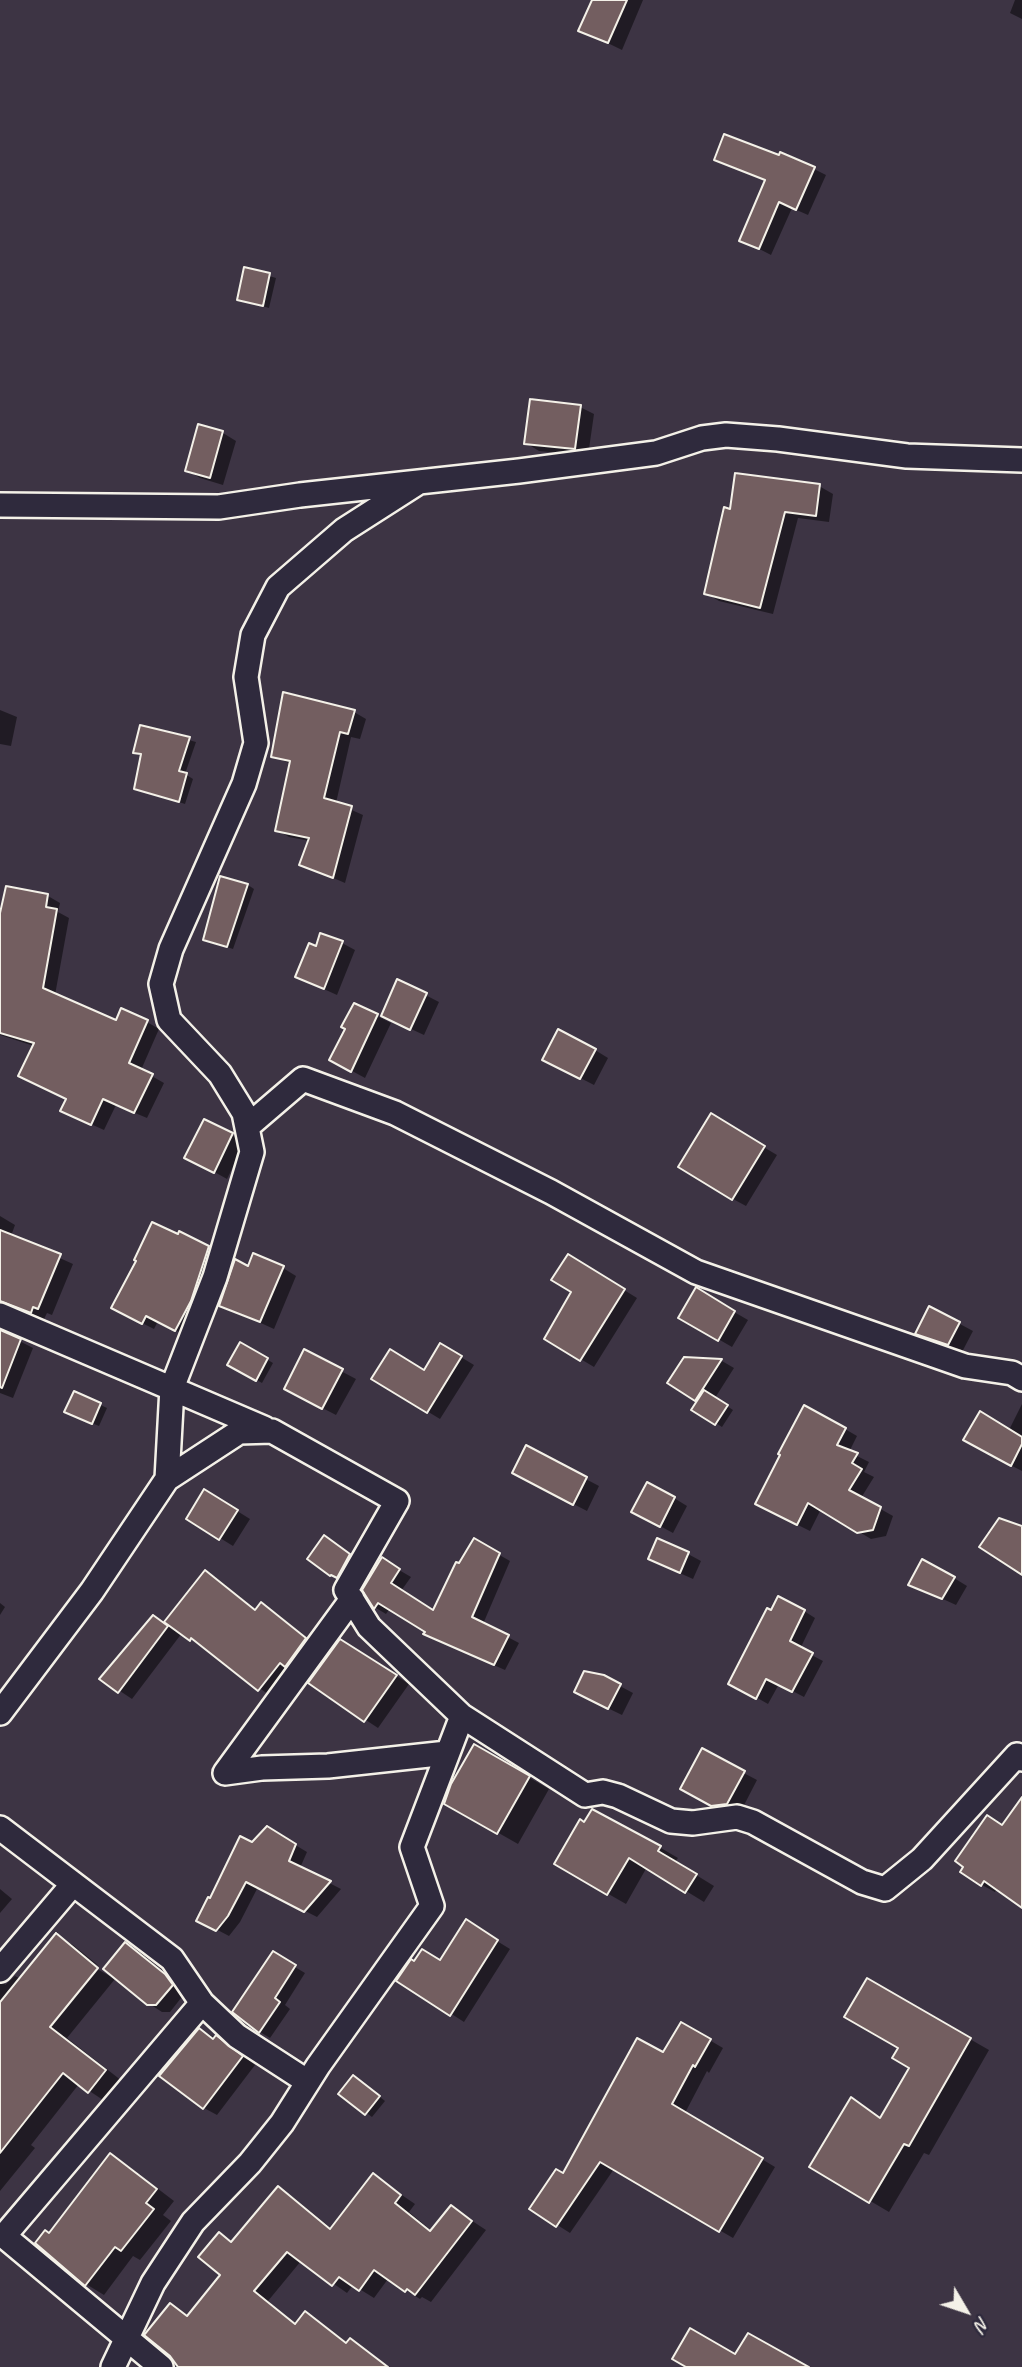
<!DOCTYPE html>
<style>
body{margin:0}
#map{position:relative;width:1022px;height:2367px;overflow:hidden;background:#3d3444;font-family:Caveat,sans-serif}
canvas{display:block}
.north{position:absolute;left:931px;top:2276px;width:70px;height:70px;-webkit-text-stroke:5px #2f2a3d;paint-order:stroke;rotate:129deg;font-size:19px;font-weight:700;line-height:28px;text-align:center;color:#f4f1e8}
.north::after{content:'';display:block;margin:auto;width:24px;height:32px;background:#f4f1e8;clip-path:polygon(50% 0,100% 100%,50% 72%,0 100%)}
</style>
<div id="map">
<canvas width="1022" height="2367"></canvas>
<div class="north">N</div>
</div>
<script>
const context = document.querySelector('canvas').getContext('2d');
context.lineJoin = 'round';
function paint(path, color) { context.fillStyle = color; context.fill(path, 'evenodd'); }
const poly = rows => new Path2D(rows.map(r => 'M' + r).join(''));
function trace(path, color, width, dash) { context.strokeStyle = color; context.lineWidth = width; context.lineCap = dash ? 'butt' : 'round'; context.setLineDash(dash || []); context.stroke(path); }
paint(poly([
 [594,0,643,0,622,50,581,30],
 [1015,0,1022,0,1022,19,1010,13],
 [716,159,814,169,826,175,808,215,792,208,771,255,742,240,767,181],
 [246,269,276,278,269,308,239,299],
 [580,407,594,414,588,456,539,451,526,443],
 [199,427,223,433,236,441,223,485,200,478,187,470],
 [819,486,833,494,829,522,798,518,773,614,719,601,706,593,732,511],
 [0,710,17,717,11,746,0,744],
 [354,712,366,719,360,739,351,737,336,803,363,815,345,883,301,864,310,841,289,837,277,830,291,764,273,756],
 [141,727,196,742,185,774,193,779,185,804,136,788,142,756,135,752],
 [248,885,254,889,233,949,211,942],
 [48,896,60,903,58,912,69,918,55,995,117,1022,147,1022,159,1029,141,1070,164,1083,147,1118,116,1105,104,1130,75,1117,68,1099,34,1046,0,1035,0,909],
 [342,943,355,950,337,995,297,977,317,948],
 [398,981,439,1002,424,1035,396,1022],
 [355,1005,391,1023,365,1078,332,1060],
 [595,1050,608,1058,594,1085,555,1065],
 [711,1116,777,1155,746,1206,733,1199],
 [205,1121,245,1142,227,1179,200,1164],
 [0,1216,15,1225,11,1236,73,1264,52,1315,47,1313,44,1319,20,1309,12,1308,0,1301],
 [180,1234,220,1255,187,1336,158,1321,154,1329,124,1314],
 [582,1264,637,1298,594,1367,547,1339,573,1291],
 [249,1268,283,1268,296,1276,274,1329,221,1305],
 [696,1290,748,1320,732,1347,680,1317],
 [930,1308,973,1331,962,1352,930,1340,917,1333],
 [0,1331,33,1348,13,1398,0,1393],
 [241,1344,273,1363,262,1383,229,1364],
 [441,1345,474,1365,440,1419,374,1379,424,1372],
 [305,1352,356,1379,336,1415,299,1396],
 [684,1359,722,1361,734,1368,715,1398,733,1410,722,1427,694,1409,699,1401,670,1382],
 [75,1393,107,1408,99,1426,72,1415],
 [1022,1404,1022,1471,975,1447,1009,1430],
 [845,1429,857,1436,849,1452,869,1462,864,1472,874,1477,861,1498,893,1516,886,1536,871,1539,821,1509,810,1531,770,1511],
 [527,1448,599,1486,587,1511,527,1480],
 [674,1498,687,1506,673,1533,647,1519],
 [218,1499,250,1519,233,1546,220,1538],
 [331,1540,355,1559,344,1580,331,1575],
 [475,1541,510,1561,483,1624,519,1643,505,1670,437,1640,426,1634,427,1631,390,1608,386,1614,376,1608,364,1590,382,1560,411,1577,401,1591,434,1612],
 [688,1554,701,1561,693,1579,664,1566],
 [205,1572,218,1579,257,1611,262,1604,275,1612,318,1647,272,1697,182,1633,132,1699,102,1679,154,1617,165,1623],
 [954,1578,967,1586,956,1605,910,1584],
 [0,1603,5,1607,0,1615],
 [804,1611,815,1618,800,1649,823,1661,804,1697,779,1684,768,1704,731,1683],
 [354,1649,409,1684,378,1728,310,1683],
 [603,1677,633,1693,622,1715,589,1699],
 [474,1746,549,1789,518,1844,446,1803],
 [702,1751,757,1780,741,1811,726,1813,695,1796],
 [585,1824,625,1827,678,1858,675,1862,714,1886,704,1902,647,1867,626,1904,556,1864],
 [1003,1827,1022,1837,1022,1908,997,1889,995,1892,982,1885],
 [267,1828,307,1852,300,1868,341,1889,317,1917,258,1887,240,1922,229,1936,210,1926,252,1844],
 [0,1889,12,1899,0,1913],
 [466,1922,510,1949,464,2022,399,1980,440,1962],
 [56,1935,73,1945,99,1966,92,1962,90,1965,115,1979,67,2038,122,2081,106,2102,79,2084,31,2145,35,2148,0,2191,0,1958,5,1985,15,1976,21,1979],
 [126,1944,139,1951,179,1984,185,1993,170,2012,162,2012,148,2003],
 [273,1954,305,1973,285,2005,290,2009,270,2038,260,2032],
 [867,1980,989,2050,929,2155,924,2153,889,2212,811,2166,851,2099,882,2119,912,2068],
 [682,2024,723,2048,709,2073,707,2071,685,2113,775,2167,733,2238,614,2169,570,2233,532,2209,564,2175,664,2054],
 [200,2030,230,2045,255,2065,217,2115,204,2108],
 [360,2081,385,2101,372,2117,341,2094],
 [110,2155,128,2166,174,2201,163,2215,171,2221,140,2260,133,2256,104,2295,86,2284,49,2235],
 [374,2176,415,2204,409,2212,432,2231,451,2207,486,2230,431,2302,422,2297,420,2299,388,2279,374,2298,353,2285,347,2293,301,2261,268,2301,270,2302,245,2334,286,2367,181,2367,170,2305,189,2317,223,2275,220,2234,233,2242,279,2188,293,2197,332,2229]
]), '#0007');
const building = poly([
 [592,0,627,0,608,43,578,31,592,0],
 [724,134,779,155,780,152,815,167,796,210,779,202,759,249,739,241,765,180,714,160,724,134],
 [244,267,270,273,263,306,237,300,244,267],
 [530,399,581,405,575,449,524,444,530,399],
 [198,424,223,431,210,478,185,471,198,424],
 [735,473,820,484,816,516,785,512,760,608,704,594,724,507,730,509,735,473],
 [283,692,355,710,348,734,340,732,324,798,352,806,333,878,299,865,309,838,275,831,290,761,271,757,283,692],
 [140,725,190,737,179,771,187,773,179,802,134,789,141,754,133,753,140,725],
 [220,876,248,884,227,947,203,940,220,876],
 [6,886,48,894,46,907,57,909,43,988,116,1020,121,1008,148,1020,129,1063,153,1074,134,1113,103,1099,91,1125,60,1111,66,1099,18,1076,34,1043,0,1033,0,913,6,886],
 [320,933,343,941,324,989,295,977,309,943,316,946,320,933],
 [397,979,427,993,410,1030,381,1016,397,979],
 [354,1003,378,1014,351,1072,329,1060,345,1029,341,1027,354,1003],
 [558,1029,596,1049,580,1079,542,1060,558,1029],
 [711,1113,765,1146,732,1200,678,1167,711,1113],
 [204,1119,233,1133,214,1173,184,1158,204,1119],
 [152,1222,178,1234,179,1231,209,1246,191,1301,175,1331,146,1316,142,1324,111,1308,136,1261,134,1260,152,1222],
 [0,1230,61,1254,38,1309,33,1307,31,1313,0,1301,0,1230],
 [253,1253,284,1266,260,1322,219,1306,235,1259,248,1266,253,1253],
 [568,1254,625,1289,580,1361,544,1339,571,1292,551,1280,568,1254],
 [696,1287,735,1311,718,1341,678,1318,696,1287],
 [929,1306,960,1322,948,1345,915,1334,929,1306],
 [0,1330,21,1339,2,1388,0,1387,0,1330],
 [240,1342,268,1358,256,1381,227,1365,240,1342],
 [440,1343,462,1356,427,1413,371,1379,390,1349,424,1370,440,1343],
 [304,1349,343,1369,322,1409,284,1389,304,1349],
 [684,1357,722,1359,695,1401,667,1383,684,1357],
 [704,1390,728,1405,715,1425,691,1410,704,1390],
 [74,1391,101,1403,92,1424,64,1412,74,1391],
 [804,1405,846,1428,837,1445,858,1453,852,1463,862,1469,849,1490,881,1507,873,1530,857,1533,808,1503,797,1525,755,1504,780,1455,778,1454,804,1405],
 [980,1411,1022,1437,1022,1444,1011,1466,963,1440,980,1411],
 [526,1445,587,1477,573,1505,512,1473,526,1445],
 [647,1482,675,1497,660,1527,631,1512,647,1482],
 [204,1489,238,1510,219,1540,186,1519,204,1489],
 [999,1518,1022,1526,1022,1575,979,1547,999,1518],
 [324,1535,350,1554,337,1578,331,1575,330,1576,307,1559,324,1535],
 [474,1538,500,1553,472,1617,509,1635,494,1665,423,1634,425,1632,378,1603,374,1609,362,1590,382,1557,400,1569,391,1583,433,1610,456,1562,459,1563,474,1538],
 [657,1538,689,1552,680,1573,648,1559,657,1538],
 [922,1559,955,1577,942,1599,908,1585,922,1559],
 [205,1570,255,1610,261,1602,306,1638,285,1667,280,1663,258,1691,191,1638,190,1641,164,1622,205,1570],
 [778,1596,805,1610,790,1641,813,1653,792,1692,766,1679,756,1699,728,1684,767,1608,771,1610,778,1596],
 [153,1615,168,1626,118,1693,99,1679,153,1615],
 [340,1639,397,1675,364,1722,308,1683,340,1639],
 [584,1671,604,1675,621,1684,608,1709,574,1692,584,1671],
 [474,1744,530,1776,497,1834,444,1804,451,1784,474,1744],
 [702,1748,745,1771,727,1804,711,1806,680,1789,702,1748],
 [1022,1797,1022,1908,984,1881,981,1886,960,1872,963,1867,955,1861,987,1815,1002,1825,1022,1797],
 [592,1809,661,1846,658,1851,697,1874,685,1893,629,1858,607,1895,554,1864,580,1819,584,1822,592,1809],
 [267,1826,296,1844,289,1861,331,1881,304,1912,246,1882,228,1916,216,1931,196,1921,208,1897,210,1898,240,1836,252,1842,267,1826],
 [466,1919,498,1940,450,2016,396,1981,411,1959,414,1961,422,1949,440,1960,466,1919],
 [56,1933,98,1968,50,2027,106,2070,88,2093,63,2073,0,2153,0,2002,56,1933],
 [125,1942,165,1974,173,1985,156,2005,147,2005,103,1969,125,1942],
 [273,1951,296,1965,275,1998,280,2002,259,2033,232,2012,273,1951],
 [867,1978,971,2038,909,2146,904,2144,869,2203,809,2167,851,2097,880,2118,909,2068,892,2058,898,2048,844,2017,867,1978],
 [681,2022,711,2039,695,2067,693,2065,672,2104,763,2158,719,2232,600,2162,556,2227,529,2209,556,2169,563,2173,637,2038,663,2052,681,2022],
 [199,2028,213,2039,216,2035,243,2056,203,2109,159,2076,199,2028],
 [353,2075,380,2096,365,2115,338,2094,353,2075],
 [110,2153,157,2189,146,2203,154,2209,121,2251,115,2247,85,2286,35,2243,45,2230,49,2233,110,2153],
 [373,2173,401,2195,395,2203,430,2231,451,2205,472,2221,415,2295,407,2289,405,2292,374,2270,359,2291,339,2277,332,2286,287,2252,254,2291,295,2324,305,2311,346,2343,350,2338,388,2367,178,2367,170,2356,144,2335,170,2303,187,2316,220,2275,198,2257,219,2232,231,2242,278,2186,330,2229,373,2173],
 [690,2328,735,2354,748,2333,809,2367,686,2367,672,2359,690,2328]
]);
paint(building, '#735e60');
trace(building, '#f4f1e8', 2);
const street = poly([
 [0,505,219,507,300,495,519,471,656,453,702,438,726,435,778,439,907,456,1022,460],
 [247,1127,303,1079,395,1113,551,1192,696,1272,965,1366,1012,1373,1022,1379],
 [0,1315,264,1428],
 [167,1479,239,1432,272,1431,397,1501,346,1590,369,1627,462,1716],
 [352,1599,225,1773,262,1768,328,1766,447,1753],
 [0,1713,92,1591,167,1479,172,1388,215,1277,252,1152,244,1113,220,1074,169,1020,161,984,171,949,244,784,256,743,246,677,253,635,278,587,344,530,419,482],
 [0,1828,172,1959,202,2003,237,2036,308,2082],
 [0,1970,73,1884],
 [0,2235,4,2236,161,2367],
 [4,2236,202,2003],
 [113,2367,153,2283,193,2222,250,2163,282,2123,318,2066,432,1906,412,1847,462,1716,585,1795,603,1792,618,1796,671,1821,693,1823,737,1817,753,1822,862,1882,885,1889,922,1859,1017,1755,1022,1759]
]);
trace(street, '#f4f1e8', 28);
trace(street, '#2f2a3d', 23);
</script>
